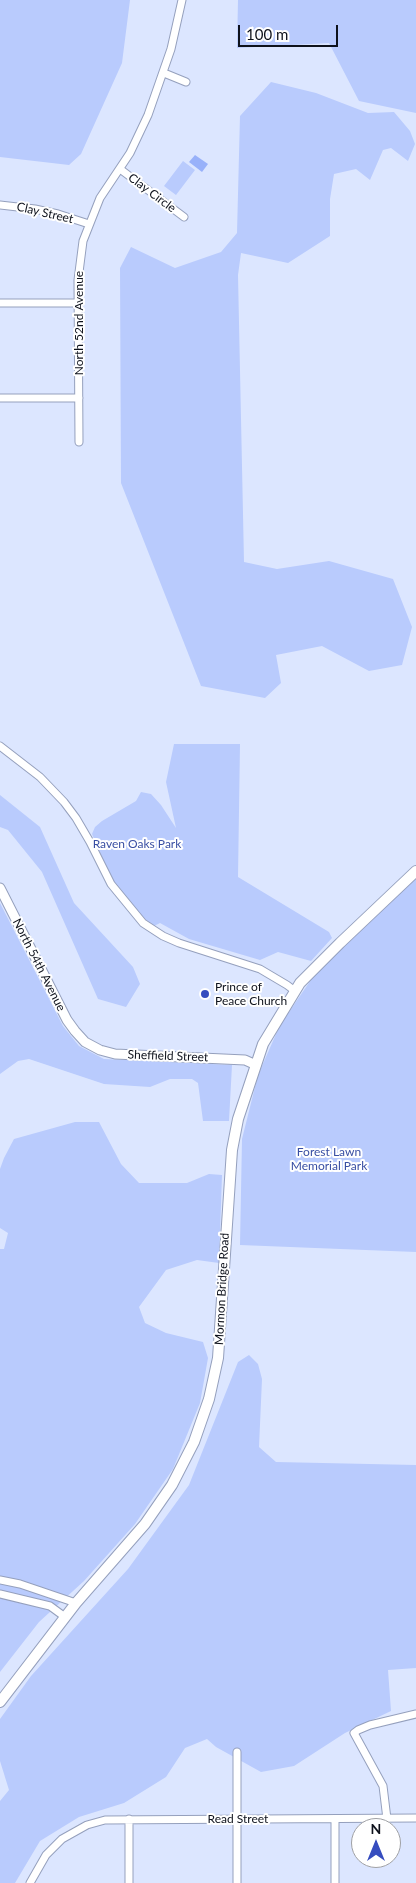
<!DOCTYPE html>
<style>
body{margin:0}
#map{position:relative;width:416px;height:1883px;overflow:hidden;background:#dce6ff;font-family:Lato,sans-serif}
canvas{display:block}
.north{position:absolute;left:351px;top:1818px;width:50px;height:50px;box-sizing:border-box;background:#fff;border:1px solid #9fa0a4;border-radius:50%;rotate:0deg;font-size:14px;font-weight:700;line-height:20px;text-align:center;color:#0e121c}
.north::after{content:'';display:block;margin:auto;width:18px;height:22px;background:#364dbf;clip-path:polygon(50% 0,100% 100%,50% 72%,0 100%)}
.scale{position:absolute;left:238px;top:25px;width:100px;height:22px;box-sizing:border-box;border:2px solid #0e121c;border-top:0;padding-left:6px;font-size:15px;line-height:18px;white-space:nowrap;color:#0e121c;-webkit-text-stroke:4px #fff;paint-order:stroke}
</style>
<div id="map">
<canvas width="416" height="1883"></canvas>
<div class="north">N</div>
<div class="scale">100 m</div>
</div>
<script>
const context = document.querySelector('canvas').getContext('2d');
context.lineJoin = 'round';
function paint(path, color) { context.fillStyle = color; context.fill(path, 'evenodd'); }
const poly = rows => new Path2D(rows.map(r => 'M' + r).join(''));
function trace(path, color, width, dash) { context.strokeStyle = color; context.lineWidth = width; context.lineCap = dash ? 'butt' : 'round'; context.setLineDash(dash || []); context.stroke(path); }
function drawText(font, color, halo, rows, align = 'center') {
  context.font = font + ' Lato,sans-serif'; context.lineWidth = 4; context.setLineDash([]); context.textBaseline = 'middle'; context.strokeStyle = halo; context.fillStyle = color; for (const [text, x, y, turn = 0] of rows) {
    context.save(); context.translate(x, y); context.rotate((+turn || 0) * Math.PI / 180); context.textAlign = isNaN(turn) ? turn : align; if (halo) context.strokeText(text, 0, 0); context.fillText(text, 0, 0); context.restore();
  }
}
paint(poly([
 [0,0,130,0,122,63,81,154,69,165,0,157],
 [238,0,416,0,416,113,359,101,329,43,237,48],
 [271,82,316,93,368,113,394,112,410,131,415,144,408,161,391,148,383,150,370,180,356,169,334,174,330,199,330,236,288,263,241,253,238,275,244,562,277,569,329,561,393,579,412,627,402,665,369,671,322,646,276,655,281,683,265,698,201,686,121,483,120,268,131,247,175,268,221,252,237,233,240,116],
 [183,161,195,170,176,195,164,186],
 [174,744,240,744,238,877,329,932,332,938,311,961,278,952,260,960,189,939,160,923,154,926,145,919,123,895,110,876,92,834,95,827,102,821,136,801,141,792,151,794,161,805,176,828,166,782],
 [0,795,40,827,74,903,133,967,140,984,126,1007,98,999,42,872,8,830,0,827],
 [416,878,416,1252,240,1245,242,1139,258,1075,280,1025,315,974],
 [0,903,63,1026,79,1046,104,1059,232,1065,229,1121,203,1121,198,1083,192,1079,170,1079,150,1087,104,1084,29,1059,18,1061,0,1074],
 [75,1122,99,1122,121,1164,139,1183,187,1183,209,1174,222,1175,219,1263,197,1260,166,1270,139,1307,145,1323,166,1333,203,1342,208,1358,200,1403,173,1469,135,1524,84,1581,39,1622,0,1672,0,1249,4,1249,8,1233,0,1228,0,1169,4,1158,14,1139],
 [249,1355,258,1364,262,1379,259,1447,276,1462,416,1465,416,1668,388,1670,391,1711,345,1733,294,1766,261,1772,216,1747,207,1739,185,1748,166,1777,124,1803,79,1817,40,1841,15,1883,0,1883,0,1801,9,1790,0,1761,0,1719,31,1676,128,1569,189,1485,238,1362]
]), '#b9cbfd');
paint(poly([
 [195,155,208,164,202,172,189,162]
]), '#98b1fa');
const minor = poly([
 [164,73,186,82],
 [120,169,184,217],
 [0,205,35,209,58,214,89,224],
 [0,303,79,303],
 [0,398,79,398],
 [79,442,78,280,83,241,100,198,130,153,148,115,171,49,182,0],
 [0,746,40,777,64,802,76,818,90,842,111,884,143,923,163,936,179,943,260,969,287,985,295,991],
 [0,1580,20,1584,76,1603],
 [0,1594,50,1606,65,1617],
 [129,1819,129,1883],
 [387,1819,383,1786,354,1733,358,1730,370,1725,416,1714],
 [30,1883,46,1855,62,1839,87,1825,105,1820,416,1818],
 [237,1883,237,1752],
 [335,1883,335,1819]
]);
const tertiary = poly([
 [0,888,67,1020,75,1031,85,1042,100,1050,115,1054,245,1060,256,1065]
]);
const secondary = poly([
 [0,1702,76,1603,145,1524,172,1485,194,1442,209,1399,218,1358,232,1150,238,1119,263,1044,300,983,340,943,416,871]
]);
trace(minor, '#95a0bd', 9);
trace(tertiary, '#95a0bd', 11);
trace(secondary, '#95a0bd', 12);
trace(minor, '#fff', 7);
trace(tertiary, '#fff', 9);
trace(secondary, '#fff', 10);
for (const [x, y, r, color] of [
 [205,994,5,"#364dbf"]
]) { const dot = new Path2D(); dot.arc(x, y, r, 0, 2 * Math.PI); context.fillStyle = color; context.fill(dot); trace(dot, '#fff', 2); }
drawText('12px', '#0e121c', '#fff', [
 ["Clay Circle",152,193,37],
 ["Clay Street",45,213,13],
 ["North 52nd Avenue",79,323,-90],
 ["North 54th Avenue",39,965,63],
 ["Sheffield Street",168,1056,2],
 ["Mormon Bridge Road",222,1289,-87],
 ["Read Street",238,1819]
]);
drawText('12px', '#394fa3', '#fff', [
 ["Raven Oaks Park",137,844],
 ["Forest Lawn",329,1152],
 ["Memorial Park",329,1166]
]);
drawText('12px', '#0e121c', '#fff', [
 ["Prince of",215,987],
 ["Peace Church",215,1001]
], 'left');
</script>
